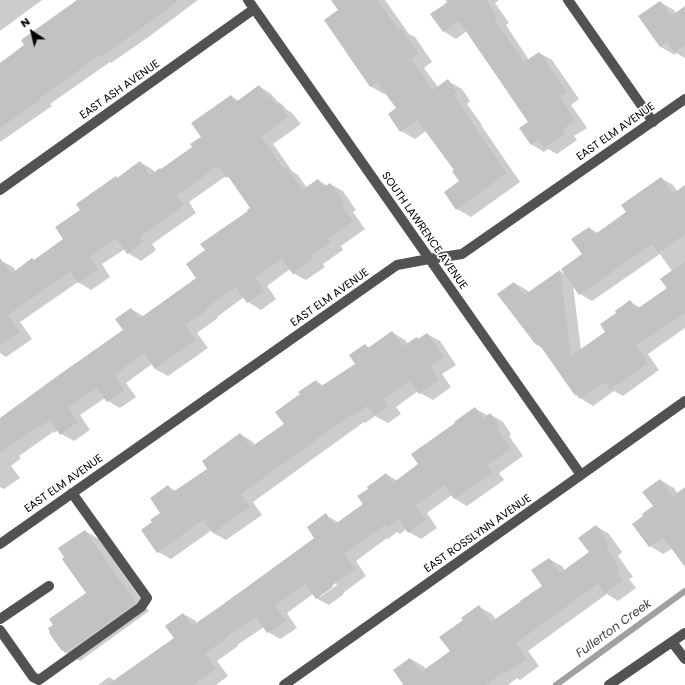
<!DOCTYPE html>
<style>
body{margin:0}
#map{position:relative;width:685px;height:685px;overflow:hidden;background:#fff;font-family:Poppins,sans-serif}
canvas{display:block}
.north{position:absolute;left:12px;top:12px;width:40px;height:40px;-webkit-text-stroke:3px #fff;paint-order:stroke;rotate:325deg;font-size:11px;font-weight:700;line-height:16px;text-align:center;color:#000}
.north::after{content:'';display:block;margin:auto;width:14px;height:18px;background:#000;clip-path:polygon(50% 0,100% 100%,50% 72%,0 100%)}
</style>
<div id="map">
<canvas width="685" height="685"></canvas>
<div class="north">N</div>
</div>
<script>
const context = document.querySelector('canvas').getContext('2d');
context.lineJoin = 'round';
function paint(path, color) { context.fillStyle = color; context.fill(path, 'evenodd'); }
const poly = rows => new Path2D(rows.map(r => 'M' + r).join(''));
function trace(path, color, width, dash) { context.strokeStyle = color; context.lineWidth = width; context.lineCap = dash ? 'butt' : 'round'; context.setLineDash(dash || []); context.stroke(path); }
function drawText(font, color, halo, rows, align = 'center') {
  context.font = font + ' Poppins,sans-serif'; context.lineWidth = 3.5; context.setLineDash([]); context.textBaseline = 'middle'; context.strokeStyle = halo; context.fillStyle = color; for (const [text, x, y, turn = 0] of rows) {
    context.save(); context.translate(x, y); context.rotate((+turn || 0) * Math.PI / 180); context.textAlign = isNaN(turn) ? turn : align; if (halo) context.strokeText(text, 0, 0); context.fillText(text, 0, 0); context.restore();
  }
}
paint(poly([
 [0,0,42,0,0,31],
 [79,0,198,0,150,36,111,63,110,62,50,104,52,106,0,142,0,64,26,46],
 [332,0,385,0,409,34,415,37,432,62,424,68,438,87,448,81,462,89,470,101,467,104,482,125,481,125,520,182,471,217,457,209,461,181,455,170,426,131,415,139,401,131,398,108,386,93,384,94,370,86,339,10],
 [445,0,499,0,495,3,509,23,506,25,529,60,539,53,552,60,579,99,571,105,587,128,574,136,577,140,557,154,548,149,544,152,531,144,530,122,467,31,456,39,443,31,446,5,445,3,447,2],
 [660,2,674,10,676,13,685,7,685,58,676,53,675,55,661,47,640,16],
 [259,86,271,94,277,101,283,105,286,109,292,113,301,124,273,144,292,171,298,175,307,188,318,180,328,186,330,184,343,191,356,210,353,212,365,229,341,246,343,250,323,264,325,267,306,280,293,273,290,269,267,286,276,299,261,310,248,302,244,297,217,317,218,318,197,333,208,348,168,376,155,369,152,364,126,383,136,397,120,408,108,401,105,398,80,415,90,430,74,441,61,434,58,430,54,433,53,432,19,456,21,458,11,466,20,478,4,489,0,487,0,419,124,330,131,309,143,316,198,279,206,251,252,208,232,180,226,176,189,202,196,213,152,244,156,250,141,261,128,253,125,249,102,264,110,277,91,290,78,282,20,322,32,339,6,357,0,353,0,260,13,267,16,271,34,261,65,239,82,210,118,178,140,162,153,170,155,173,161,170,194,147,203,137,231,96,239,101],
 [661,178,673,185,678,192,685,187,685,328,648,354,659,370,623,396,614,391,593,406,577,396,544,349,537,345,514,283,527,290,529,293,560,271,566,275,583,255,589,228,598,233,628,213],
 [660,254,672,271,668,288,641,308,630,302,617,313,606,332,581,350,573,285,580,294,592,301],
 [393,333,405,340,408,344,417,338,419,339,427,334,440,341,456,365,442,374,451,387,433,400,420,393,418,391,396,407,401,414,388,423,375,416,365,423,364,422,253,502,262,515,226,540,213,533,212,530,171,559,158,552,153,522,161,513,168,487,176,491,208,469,240,434,253,442,255,445,285,424,301,394,316,381,324,386,356,364,365,345,370,348],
 [475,408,488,416,490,414,503,422,511,434,509,436,523,456,499,473,504,480,467,506,455,499,452,495,427,513,437,528,421,539,409,532,406,529,400,534,397,532,388,539,387,538,356,561,366,576,343,593,344,594,329,605,316,598,313,594,287,613,297,628,280,639,268,632,264,627,237,645,238,646,217,661,228,676,216,685,98,685,109,677,115,681,175,638,183,614,196,621,197,623,314,540,326,515,339,523,365,505,369,489,386,474,398,481,420,464,457,423],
 [336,583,337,585,320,597,320,595],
 [660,480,674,488,677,493,685,487,685,558,673,548,663,554,650,546,654,506],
 [596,526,609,534,622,552,618,556,633,577,629,579,636,588,618,601,607,594,528,651,539,666,520,680,517,678,508,685,403,685,411,659,423,666,426,669,451,652,464,621,479,607,492,614,496,620,544,586,549,559,562,566,565,571,590,552],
 [85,531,99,539,149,611,80,661,62,650,54,625,88,594,66,557]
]), '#0003');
trace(poly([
 [556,685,685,591]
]), '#a0a0a0', 6);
paint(poly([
 [77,0,179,0,139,30,100,57,99,56,40,98,41,100,0,128,0,63,24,45,21,40],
 [331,0,378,0,399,30,401,28,419,54,411,59,433,90,448,79,457,93,454,95,468,116,468,117,507,173,456,210,444,192,459,181,452,171,454,170,417,120,400,132,388,114,396,108,377,82,370,87,324,20,338,10],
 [451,0,486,0,497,16,494,18,524,62,539,52,567,92,560,97,575,121,563,129,565,133,544,148,538,140,531,145,519,128,528,122,459,21,443,32,430,14],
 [660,1,671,16,685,6,685,45,674,53,667,42,660,47,638,16],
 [259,85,268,98,270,96,277,106,280,104,288,117,261,136,283,168,286,166,302,190,318,179,324,187,330,183,344,202,341,204,353,221,328,239,331,242,311,256,313,259,293,274,282,259,255,278,264,291,247,303,236,287,205,309,206,311,185,325,196,340,155,369,144,354,114,375,124,390,107,402,97,388,68,408,78,422,60,435,50,420,40,427,40,426,0,453,0,418,56,377,123,330,115,319,131,308,139,319,196,278,186,264,205,250,200,244,248,211,247,210,250,208,228,176,226,178,218,166,177,195,184,205,140,237,144,242,127,254,116,238,90,257,98,269,78,283,70,272,8,315,20,332,0,345,0,258,11,274,32,258,34,260,63,239,55,227,80,210,76,204,116,176,117,178,140,161,150,175,160,168,161,169,192,147,190,144,201,137,191,123,231,95,236,102],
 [661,177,673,194,685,185,685,234,658,253,652,244,579,295,561,269,582,254,571,239,589,227,594,235,626,212,621,205],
 [685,261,685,313,636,346,648,363,610,390,605,382,580,399,575,393,576,397,539,344,536,345,497,294,514,282,524,295,560,270,571,356,605,332,600,324,616,313,615,311,630,300,637,309,667,288,660,279],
 [392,331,403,346,417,337,418,339,427,333,444,357,430,367,439,380,419,394,410,381,384,399,389,407,374,416,367,406,352,416,351,415,241,494,250,507,213,533,203,520,157,553,141,530,152,522,150,520,160,513,150,498,168,485,173,492,207,469,202,461,240,433,251,447,284,424,275,412,300,394,298,392,316,380,320,387,355,364,349,355,365,344,368,348],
 [475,407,483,419,490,413,500,427,497,429,511,449,487,465,492,473,454,499,444,485,415,506,426,520,408,533,398,519,387,527,385,525,375,532,374,532,344,554,355,569,332,585,333,587,316,599,305,584,275,606,286,621,267,633,256,617,225,638,226,639,205,653,216,669,193,685,107,685,174,638,165,626,183,613,192,626,218,608,313,539,314,538,307,527,326,513,334,525,363,504,357,496,368,489,367,487,386,473,393,483,418,464,411,454,455,423,454,422],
 [660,479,673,497,685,488,685,567,663,537,649,547,632,524,643,516,642,514,653,506,642,492],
 [596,525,610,545,606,548,620,569,617,572,623,580,605,594,598,584,516,643,527,659,506,673,505,671,486,685,402,685,403,684,393,670,410,658,421,672,450,651,439,637,463,620,461,618,479,605,491,622,520,602,520,601,542,586,531,570,549,558,560,573,589,552,578,538],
 [85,530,136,603,65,653,63,650,62,651,49,633,50,632,48,628,53,625,49,619,86,593,62,559,64,557,58,548]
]), '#c2c2c2');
trace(poly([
 [248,0,581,475],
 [568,0,653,122],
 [0,190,254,9],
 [0,544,397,265,429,259,462,254,685,99],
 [0,619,49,586],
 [0,630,33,677,39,680,141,607,147,598,72,493],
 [672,642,685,659],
 [284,685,581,475,685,401],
 [609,685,685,633]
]), '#525252', 10);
drawText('11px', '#000', '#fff', [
 ["EAST ASH AVENUE",120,90,-35],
 ["EAST ELM AVENUE",616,132,-35],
 ["SOUTH LAWRENCE AVENUE",424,231,55],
 ["EAST ELM AVENUE",330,298,-35],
 ["EAST ELM AVENUE",64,484,-35],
 ["EAST ROSSLYNN AVENUE",478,534,-35]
]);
drawText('italic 12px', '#414141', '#fff', [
 ["Fullerton Creek",614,629,-36]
]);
</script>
